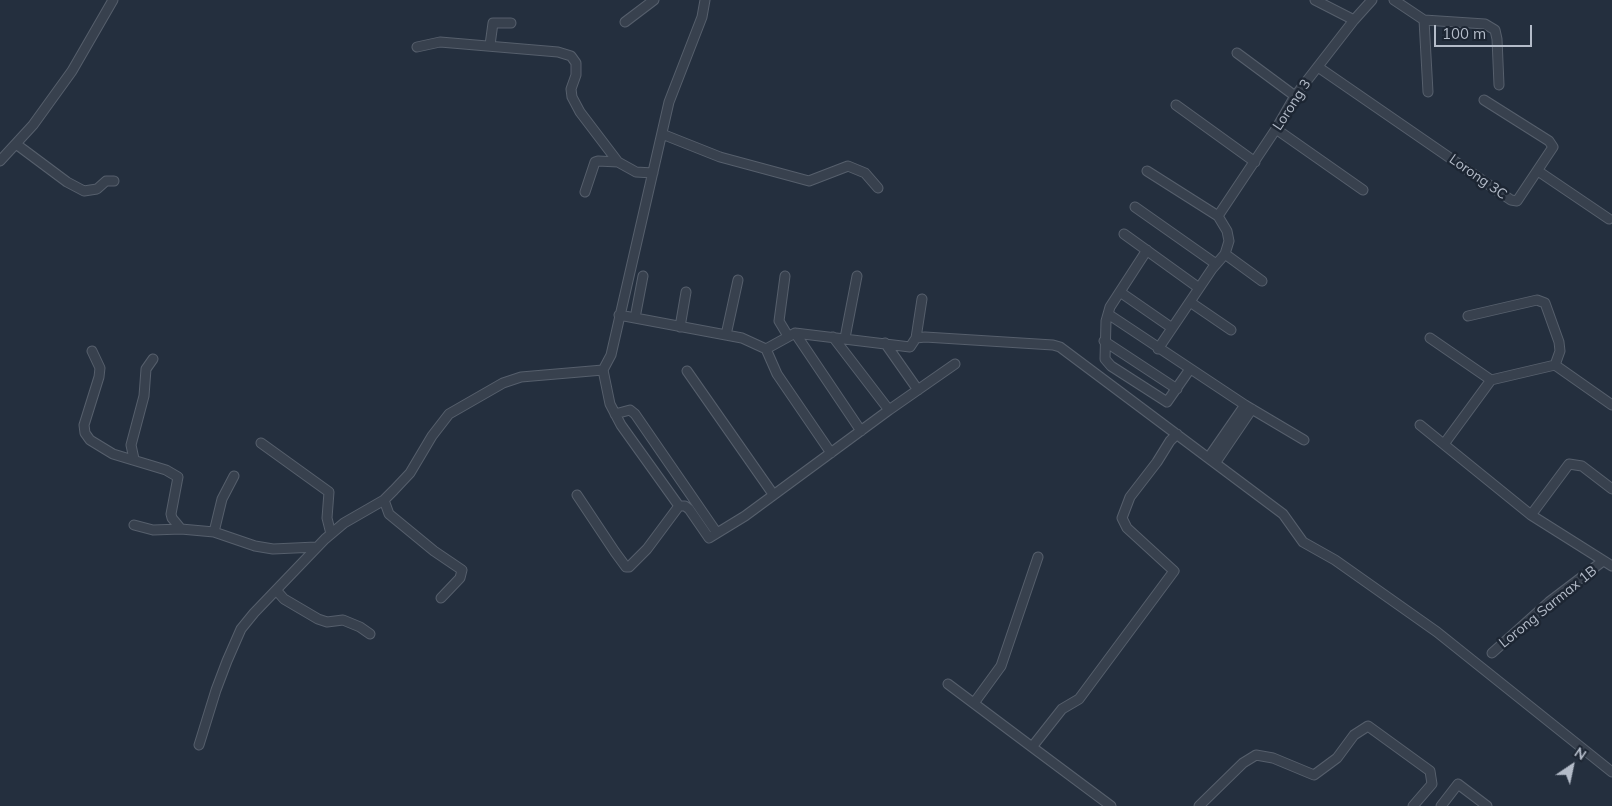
<!DOCTYPE html>
<style>
body{margin:0}
#map{position:relative;width:1612px;height:806px;overflow:hidden;background:#242f3e;font-family:Mulish,sans-serif}
canvas{display:block}
.north{position:absolute;left:1547px;top:741px;width:50px;height:50px;-webkit-text-stroke:4px #1d2633;paint-order:stroke;rotate:34deg;font-size:14px;font-weight:700;line-height:20px;text-align:center;color:#b4bcc9}
.north::after{content:'';display:block;margin:auto;width:18px;height:22px;background:#b4bcc9;clip-path:polygon(50% 0,100% 100%,50% 72%,0 100%)}
.scale{position:absolute;left:1434px;top:25px;width:98px;height:22px;box-sizing:border-box;border:2px solid #b4bcc9;border-top:0;padding-left:6px;font-size:15px;line-height:18px;white-space:nowrap;color:#b4bcc9;-webkit-text-stroke:4px #1d2633;paint-order:stroke}
</style>
<div id="map">
<canvas width="1612" height="806"></canvas>
<div class="north">N</div>
<div class="scale">100 m</div>
</div>
<script>
const context = document.querySelector('canvas').getContext('2d');
context.lineJoin = 'round';
const poly = rows => new Path2D(rows.map(r => 'M' + r).join(''));
function trace(path, color, width, dash) { context.strokeStyle = color; context.lineWidth = width; context.lineCap = dash ? 'butt' : 'round'; context.setLineDash(dash || []); context.stroke(path); }
function drawText(font, color, halo, rows, align = 'center') {
  context.font = font + ' Mulish,sans-serif'; context.lineWidth = 5; context.setLineDash([]); context.textBaseline = 'middle'; context.strokeStyle = halo; context.fillStyle = color; for (const [text, x, y, turn = 0] of rows) {
    context.save(); context.translate(x, y); context.rotate((+turn || 0) * Math.PI / 180); context.textAlign = isNaN(turn) ? turn : align; if (halo) context.strokeText(text, 0, 0); context.fillText(text, 0, 0); context.restore();
  }
}
const minor = poly([
 [705,0,702,17,669,102,611,355,603,370,610,404,621,425,679,506,685,506,689,509,709,538,745,516,889,410,833,337],
 [1315,0,1354,20],
 [1394,0,1424,20,1485,24,1495,30,1497,39,1499,85],
 [1424,20,1428,92],
 [625,22,654,0],
 [490,45,493,23,511,23],
 [417,47,440,42,558,52,571,56,576,63,576,75,571,89,572,97,580,112,618,162],
 [1237,53,1295,96],
 [1318,67,1511,200,1517,201,1553,147,1549,141,1484,100],
 [1176,105,1255,162],
 [1276,129,1363,190],
 [662,134,720,157,809,181,848,166,865,173,878,188],
 [16,144,67,182,84,191,97,189,106,181,114,181],
 [0,161,33,125,72,71,113,0],
 [1147,171,1218,216,1227,231,1229,241,1225,254,1212,269,1158,349],
 [1538,171,1609,219],
 [585,192,595,162,598,161,618,162,636,172,653,173],
 [1135,207,1216,264],
 [1218,216,1276,129,1295,96,1354,20,1372,0],
 [1124,234,1199,288],
 [1147,250,1110,307,1106,321,1105,359,1111,366,1167,402,1190,369],
 [1225,254,1262,281],
 [785,276,779,321,788,336],
 [1120,292,1172,328],
 [1190,302,1231,330],
 [1108,314,1245,405,1304,440],
 [619,315,742,338,766,349,795,333,910,347,916,338,925,337,1053,345,1060,347,1283,514,1303,542,1335,560,1437,632,1612,772],
 [1468,316,1537,300,1545,303,1559,342,1560,351,1555,365],
 [635,318,643,276],
 [680,327,686,292],
 [795,333,861,431],
 [726,335,738,280],
 [845,338,857,276],
 [916,338,922,299],
 [1430,338,1491,380],
 [1104,341,1177,389],
 [885,343,918,390],
 [766,349,777,374,831,453],
 [92,351,100,368,99,377,84,425,85,433,90,440,113,454,166,470,178,477,171,514,172,518,181,529],
 [687,371,773,494],
 [889,410,955,364],
 [615,414,630,410,635,414,717,533],
 [1420,425,1531,515,1612,566],
 [261,443,329,492,327,518,331,534],
 [1444,444,1491,380,1555,365,1612,405],
 [1209,457,1245,405],
 [134,459,131,445,144,396,146,369,153,359],
 [1216,462,1252,409],
 [577,495,615,552,626,567,629,567,647,549,679,506],
 [384,500,389,514,434,551,462,570,460,578,441,598],
 [1531,515,1569,464,1582,466,1612,489],
 [134,525,153,530,181,529,214,532,255,546,273,549,316,547],
 [214,532,222,499,234,476],
 [277,591,284,599,318,619,327,622,343,620,360,627,370,634],
 [1492,653,1549,602,1603,561],
 [948,684,1032,747,1062,709,1079,699,1174,571,1127,528,1122,518,1130,497,1157,462,1170,441,1177,434],
 [974,703,1001,666,1038,557],
 [199,745,216,690,227,661,241,629,254,613,325,539,344,523,384,500,394,490,410,473,432,436,449,414,503,383,521,377,603,370],
 [1032,747,1111,806],
 [1199,806,1243,763,1256,755,1273,758,1314,775,1337,758,1354,735,1368,726,1430,771,1432,784,1413,806],
 [1441,806,1458,784,1487,806]
]);
trace(minor, '#565f6c', 11);
trace(minor, '#38414e', 9);
drawText('14px', '#b4bcc9', '#1d2633', [
 ["Lorong 3",1292,105,-57],
 ["Lorong 3C",1478,177,35],
 ["Lorong Sarmax 1B",1548,607,-39]
]);
</script>
